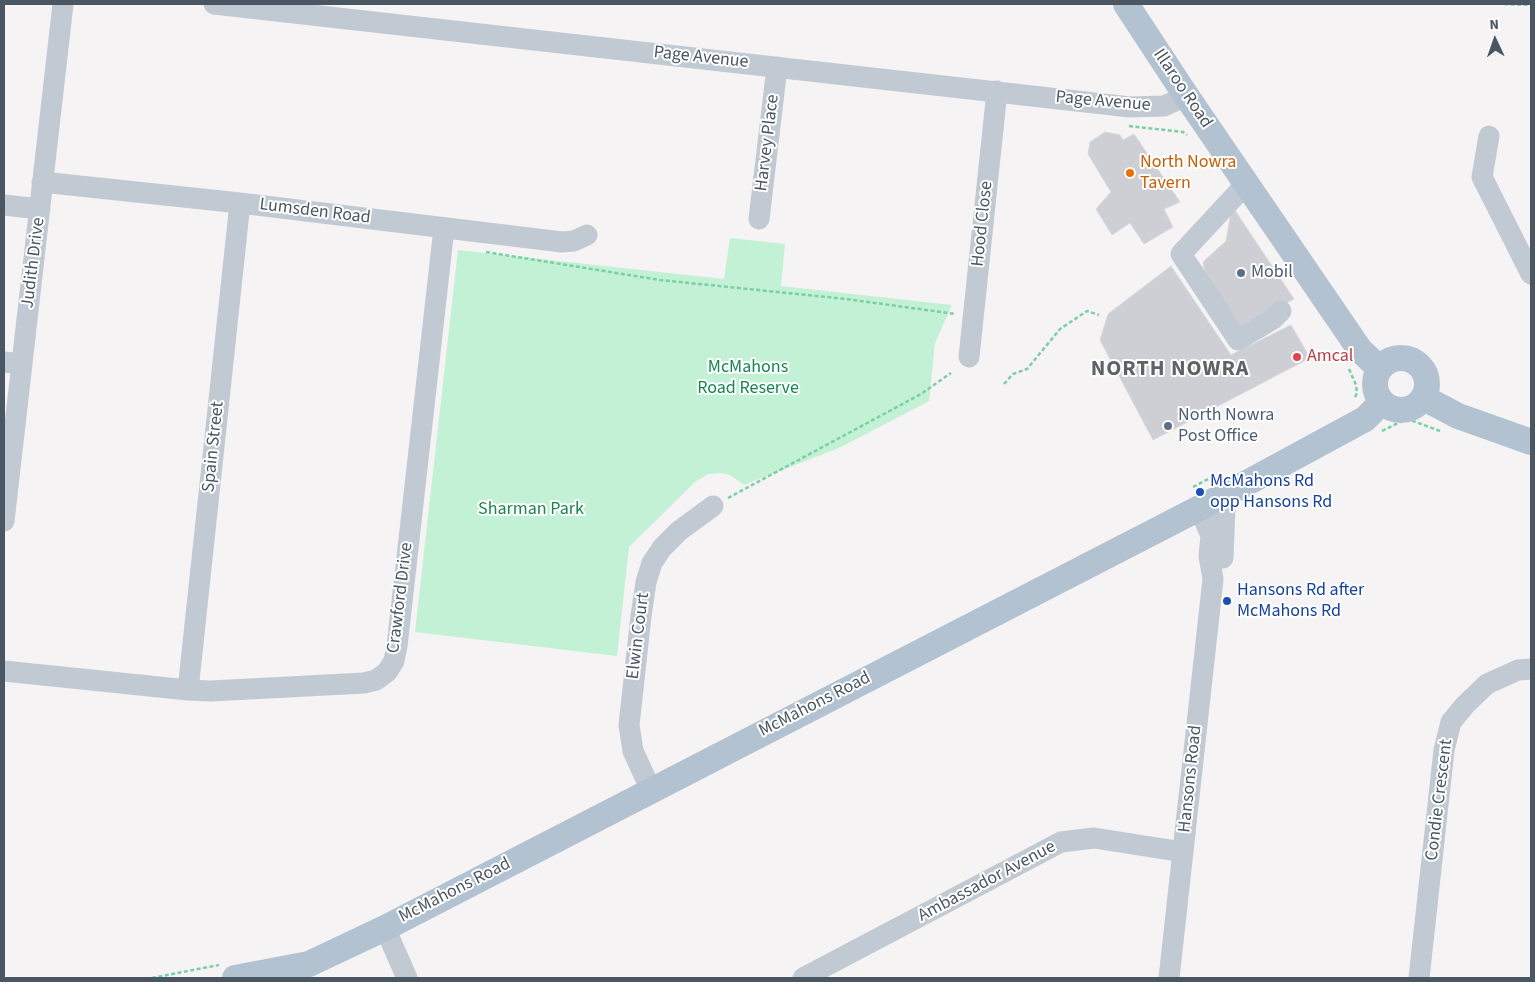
<!DOCTYPE html>
<style>
body{margin:0}
#map{position:relative;width:1535px;height:982px;overflow:hidden;background:#f5f3f3;font-family:"Source Sans 3",sans-serif}
canvas{display:block}
.frame{position:absolute;inset:0;border:5px solid #4a5661;pointer-events:none}
.north{position:absolute;left:1470px;top:15px;width:50px;height:50px;-webkit-text-stroke:4px #fff;paint-order:stroke;rotate:357deg;font-size:14px;font-weight:700;line-height:20px;text-align:center;color:#4a5661}
.north::after{content:'';display:block;margin:auto;width:18px;height:22px;background:#4a5661;clip-path:polygon(50% 0,100% 100%,50% 72%,0 100%)}
</style>
<div id="map">
<canvas width="1535" height="982"></canvas>
<div class="frame"></div>
<div class="north">N</div>
</div>
<script>
const context = document.querySelector('canvas').getContext('2d');
context.lineJoin = 'round';
function paint(path, color) { context.fillStyle = color; context.fill(path, 'evenodd'); }
const poly = rows => new Path2D(rows.map(r => 'M' + r).join(''));
function trace(path, color, width, dash) { context.strokeStyle = color; context.lineWidth = width; context.lineCap = dash ? 'butt' : 'round'; context.setLineDash(dash || []); context.stroke(path); }
function drawText(font, color, halo, rows, align = 'center') {
  context.font = font + ' "Source Sans 3",sans-serif'; context.lineWidth = 4; context.setLineDash([]); context.textBaseline = 'middle'; context.strokeStyle = halo; context.fillStyle = color; for (const [text, x, y, turn = 0] of rows) {
    context.save(); context.translate(x, y); context.rotate((+turn || 0) * Math.PI / 180); context.textAlign = isNaN(turn) ? turn : align; if (halo) context.strokeText(text, 0, 0); context.fillText(text, 0, 0); context.restore();
  }
}
paint(poly([
 [730,238,785,244,781,286,952,305,935,343,929,401,841,447,744,485,730,475,722,473,708,474,695,482,629,547,617,656,415,632,458,250,724,279]
]), '#c3f1d5');
const building = poly([
 [1105,132,1120,135,1123,140,1134,134,1180,202,1164,209,1173,227,1144,244,1130,223,1112,235,1096,209,1111,192,1088,154,1090,142,1105,132],
 [1232,206,1294,299,1239,328,1207,284,1203,262,1226,241,1232,206],
 [1171,266,1231,355,1291,325,1310,358,1153,440,1100,340,1108,314,1171,266]
]);
paint(building, '#cdcfd5');
trace(building, '#d7d9de', 1);
trace(poly([
 [1504,4,1531,5],
 [1129,126,1183,132,1187,135],
 [486,252,660,280,846,299,956,314],
 [1349,369,1356,385,1357,393,1354,399],
 [1004,384,1013,374,1027,369,1060,329,1087,311,1099,315],
 [1382,431,1404,420,1413,421,1440,431],
 [1193,487,1212,477],
 [728,498,921,394,951,373],
 [152,978,219,965]
]), '#7ad0a6', 2.5, [4, 2.5]);
trace(poly([
 [214,4,1130,107,1164,106,1173,102,1185,94],
 [1489,136,1482,177,1531,274],
 [42,182,240,203,562,242,574,241,587,235],
 [1246,184,1181,254,1238,340,1273,319,1281,311],
 [4,205,40,209],
 [759,219,777,67],
 [969,357,997,91],
 [4,362,22,364],
 [1221,497,1225,507,1223,558],
 [4,521,63,4],
 [4,671,188,690,211,691,364,683,376,680,387,672,394,661,397,646,444,228],
 [188,690,240,203],
 [651,790,633,751,629,725,641,616,646,582,652,563,662,548,679,531,713,506],
 [385,928,407,978],
 [803,978,1061,842,1094,838,1183,852],
 [1169,978,1213,579,1209,556,1211,536,1199,507],
 [1419,978,1444,750,1451,722,1465,705,1487,684,1518,670,1531,669]
]), '#c1cad2', 21);
trace(poly([
 [1126,4,1185,94,1360,350,1379,368],
 '1375 384a26 26 0 1 1 52 0a26 26 0 1 1-52 0Z',
 [1424,398,1458,416,1531,442],
 [235,978,309,964,385,928,1221,497,1365,419,1381,403]
]), '#b3c2d1', 26);
for (const [x, y, r, color] of [
 [1130,173,5,"#e8710a"],
 [1241,273,5,"#5c6f8a"],
 [1297,357,5,"#e0444e"],
 [1168,426,5,"#5c6f8a"],
 [1200,492,5,"#1a4fb4"],
 [1227,601,5,"#1a4fb4"]
]) { const dot = new Path2D(); dot.arc(x, y, r, 0, 2 * Math.PI); context.fillStyle = color; context.fill(dot); trace(dot, '#fff', 2); }
drawText('18px', '#4a5661', '#fff', [
 ["Page Avenue",701,58,6],
 ["Illaroo Road",1182,89,56],
 ["Page Avenue",1103,102,5],
 ["Harvey Place",768,143,-83],
 ["Lumsden Road",315,212,7],
 ["Hood Close",983,224,-84],
 ["Judith Drive",34,263,-83],
 ["Spain Street",214,447,-84],
 ["Crawford Drive",401,598,-83],
 ["Elwin Court",639,636,-83],
 ["McMahons Road",815,705,-27],
 ["Hansons Road",1191,779,-84],
 ["Condie Crescent",1440,800,-83],
 ["Ambassador Avenue",987,882,-28],
 ["McMahons Road",455,891,-27]
]);
drawText('18px', '#c56008', '#fff', [
 ["North Nowra",1140,163],
 ["Tavern",1140,184]
], 'left');
drawText('18px', '#4e5e75', '#fff', [
 ["Mobil",1251,273],
 ["North Nowra",1178,416],
 ["Post Office",1178,437]
], 'left');
drawText('18px', '#be3a42', '#fff', [
 ["Amcal",1307,357]
], 'left');
drawText('18px', '#17864f', '#fff', [
 ["McMahons",748,368],
 ["Road Reserve",748,389],
 ["Sharman Park",531,510]
]);
drawText('18px', '#164399', '#fff', [
 ["McMahons Rd",1210,482],
 ["opp Hansons Rd",1210,503],
 ["Hansons Rd after",1237,591],
 ["McMahons Rd",1237,612]
], 'left');
context.letterSpacing = '1px';
drawText('bold 22px', '#5f6368', '#fff', [
 ["NORTH NOWRA",1170,370]
]);
context.letterSpacing = '0px';
</script>
